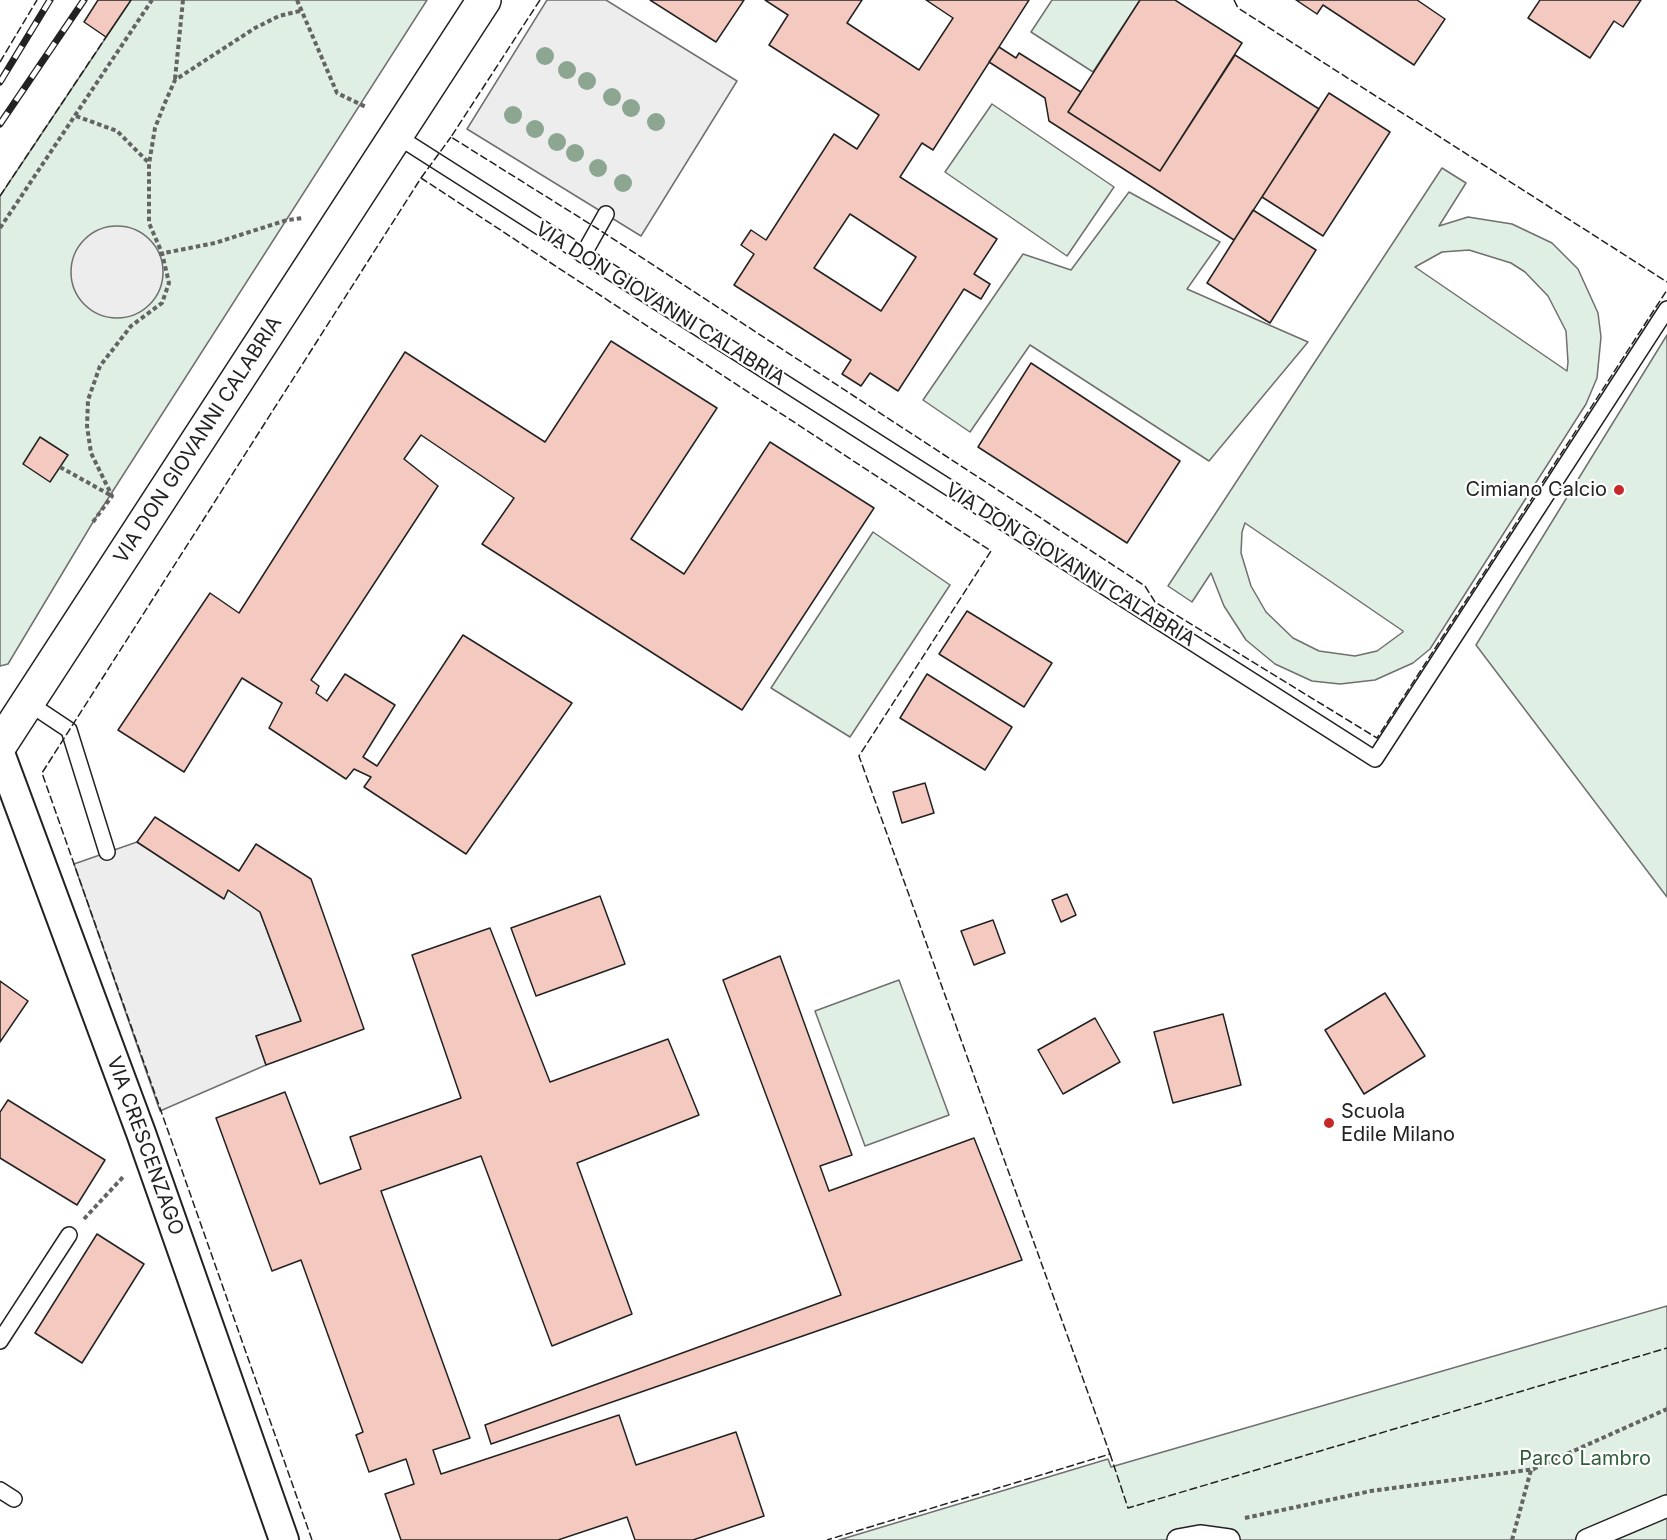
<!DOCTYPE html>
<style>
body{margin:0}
canvas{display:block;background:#fff}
</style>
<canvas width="1667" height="1540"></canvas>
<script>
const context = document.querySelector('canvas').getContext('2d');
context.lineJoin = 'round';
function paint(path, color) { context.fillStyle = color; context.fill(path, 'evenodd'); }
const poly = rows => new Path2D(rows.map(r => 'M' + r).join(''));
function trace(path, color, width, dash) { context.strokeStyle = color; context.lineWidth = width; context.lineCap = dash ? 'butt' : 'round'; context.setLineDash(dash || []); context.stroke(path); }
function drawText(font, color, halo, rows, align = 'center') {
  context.font = font + ' Inter,sans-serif'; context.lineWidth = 4.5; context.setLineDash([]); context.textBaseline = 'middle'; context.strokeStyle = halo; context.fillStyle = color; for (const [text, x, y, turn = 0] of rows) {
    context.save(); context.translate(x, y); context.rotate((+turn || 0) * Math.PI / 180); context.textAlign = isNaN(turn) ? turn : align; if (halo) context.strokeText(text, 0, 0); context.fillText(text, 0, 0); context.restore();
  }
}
const green = poly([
 [131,0,427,0,93,522,8,664,0,666,0,196,131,0],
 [1052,0,1140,0,1093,72,1031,32,1052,0],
 [992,104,1114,187,1067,256,945,172,992,104],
 [1442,168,1466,183,1439,226,1468,217,1512,224,1552,243,1578,269,1598,313,1601,337,1597,378,1586,404,1430,649,1413,663,1375,680,1340,684,1312,681,1275,664,1246,640,1224,606,1211,573,1192,602,1168,586,1442,168],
 [1469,250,1511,263,1525,272,1548,296,1566,331,1568,362,1567,371,1415,267,1442,252,1469,250],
 [1245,523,1403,631,1403,632,1377,651,1355,656,1319,651,1293,638,1266,612,1251,586,1241,553,1242,532,1245,523],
 [1129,192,1220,242,1187,289,1308,342,1209,461,1030,345,970,432,923,400,1023,254,1071,270,1129,192],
 [1667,335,1667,897,1476,645,1667,335],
 [873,532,950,585,850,737,771,688,873,532],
 [899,980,949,1115,865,1146,815,1011,899,980],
 [1667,1306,1667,1540,839,1540,1108,1459,1111,1467,1667,1306]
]);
paint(green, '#e0efe3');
trace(green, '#6f6f6f', 1.5);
const parking = poly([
 [547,0,606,0,737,81,641,236,467,129,547,0],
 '71 272a46 46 0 1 1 92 0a46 46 0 1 1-92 0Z',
 [137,842,224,898,228,890,260,912,301,1021,256,1036,266,1065,160,1111,74,864,137,842]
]);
paint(parking, '#ededed');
trace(parking, '#6f6f6f', 1.5);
const building = poly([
 [98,0,131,0,106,37,84,22,98,0],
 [650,0,744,0,716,42,650,0],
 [765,0,862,0,847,23,919,70,953,18,926,0,1029,0,933,150,922,143,900,177,997,239,974,274,990,284,981,299,964,289,898,391,870,373,861,386,842,374,851,360,734,285,754,254,741,245,751,230,766,240,834,134,857,149,879,115,769,45,788,15,765,0],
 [850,214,916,257,881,311,814,268,850,214],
 [1140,0,1175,0,1242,43,1160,171,1068,112,1140,0],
 [1296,0,1417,0,1445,19,1414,65,1323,5,1317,14,1296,0],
 [1540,0,1641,0,1623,27,1614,21,1590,58,1528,18,1540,0],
 [999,47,1016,58,1019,53,1081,92,1068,112,1160,171,1235,55,1319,109,1234,240,1049,121,1045,98,989,62,999,47],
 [1329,93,1390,132,1323,236,1262,197,1329,93],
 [1253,210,1316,250,1270,323,1207,283,1253,210],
 [611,341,717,408,631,539,684,574,770,442,874,508,742,710,482,544,514,498,421,435,404,459,438,486,311,680,319,686,316,693,327,701,345,674,395,705,363,757,377,766,463,635,572,703,466,854,364,787,371,777,354,769,346,779,269,728,282,703,242,678,184,772,118,730,210,593,239,613,405,352,545,442,611,341],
 [1031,363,1180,461,1127,543,978,447,1031,363],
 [40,437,68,455,50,482,23,464,40,437],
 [967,611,1052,663,1024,707,939,654,967,611],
 [927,674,1012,727,985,770,900,718,927,674],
 [925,783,934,813,902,823,893,792,925,783],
 [155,817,239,871,256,844,311,879,364,1029,266,1065,256,1036,301,1021,260,912,228,890,224,899,137,842,155,817],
 [1067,894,1076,915,1061,922,1052,900,1067,894],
 [600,896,625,964,536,996,511,928,600,896],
 [993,920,1005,953,974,965,961,931,993,920],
 [490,928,550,1082,668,1039,699,1115,577,1163,632,1314,552,1346,481,1156,381,1191,470,1438,433,1450,441,1474,619,1415,636,1465,736,1432,764,1516,693,1540,635,1540,627,1517,558,1540,401,1540,385,1494,414,1484,406,1459,369,1472,356,1435,363,1432,301,1260,272,1271,216,1118,285,1092,320,1184,361,1169,350,1137,461,1098,412,955,490,928],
 [780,956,852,1155,820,1166,829,1191,974,1138,1022,1260,491,1444,485,1425,841,1295,723,980,780,956],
 [0,981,28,1001,0,1042,0,981],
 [1385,993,1425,1056,1364,1094,1325,1030,1385,993],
 [1223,1014,1241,1085,1173,1103,1154,1032,1223,1014],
 [1095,1018,1120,1062,1063,1094,1038,1050,1095,1018],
 [8,1100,105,1160,77,1205,0,1158,0,1112,8,1100],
 [97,1234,144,1264,82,1363,35,1333,97,1234]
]);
paint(building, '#f3c9c0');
trace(building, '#222', 1.5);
const service = poly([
 [397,136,1375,759,1667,309],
 [583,255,606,214],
 [27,702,69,730,107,852],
 [0,1341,69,1235],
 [0,1490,14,1499]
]);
const pedestrian = poly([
 [1178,1540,1200,1536,1229,1540],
 [1587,1540,1667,1506]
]);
const minor = poly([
 [0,753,141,1133,284,1540]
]);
const tertiary = poly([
 [0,745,484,0]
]);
trace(service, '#222', 18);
trace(pedestrian, '#222', 24);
trace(minor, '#222', 32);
trace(tertiary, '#222', 36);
trace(poly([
 [297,0,337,93,366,107],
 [175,79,183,0],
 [76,116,117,131,149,163],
 [0,228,152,0],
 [159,254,215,243,287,220,303,218],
 [60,467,112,496],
 [93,522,112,496,91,453,87,426,88,400,100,366,131,326,162,303,169,283,162,253,149,223,149,164,155,128,164,105,175,80,255,28,279,16,300,11],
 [84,1219,123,1177],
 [1245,1518,1371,1491,1535,1469],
 [1512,1540,1531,1470,1667,1409]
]), '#646464', 4, [4.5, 3]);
trace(service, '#fff', 15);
trace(pedestrian, '#fff', 21);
trace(minor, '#fff', 28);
trace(tertiary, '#fff', 33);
const rail = poly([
 [0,82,50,0],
 [0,124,84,0]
]);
trace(rail, '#222', 7);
trace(rail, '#fff', 4.5, [14]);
trace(poly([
 [540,0,451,137,598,229,1145,586,1155,602,1377,738,1667,290],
 [1234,0,1238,8,1667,282],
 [0,62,37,0],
 [421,178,451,137],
 [0,196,106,37],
 [1110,1454,1128,1508,1667,1348],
 [312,1540,42,773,421,178,991,551,859,756,1110,1454,827,1540]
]), '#222', 1.5, [8, 3]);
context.fillStyle = '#8da692';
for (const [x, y] of [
 [545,56],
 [567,70],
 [587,81],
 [612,97],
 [631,108],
 [513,115],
 [656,122],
 [535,129],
 [557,142],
 [575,153],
 [598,168],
 [623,183]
]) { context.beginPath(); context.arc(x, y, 9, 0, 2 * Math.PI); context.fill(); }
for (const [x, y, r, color] of [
 [1619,490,6,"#c62828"],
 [1329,1123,6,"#c62828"]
]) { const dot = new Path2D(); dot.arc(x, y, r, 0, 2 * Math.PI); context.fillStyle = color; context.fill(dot); trace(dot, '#fff', 2); }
drawText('20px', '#222', '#fff', [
 ["VIA DON GIOVANNI CALABRIA",660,304,32],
 ["VIA DON GIOVANNI CALABRIA",198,440,-57],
 ["VIA DON GIOVANNI CALABRIA",1070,565,32],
 ["VIA CRESCENZAGO",145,1146,70]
]);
drawText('20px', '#222', '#fff', [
 ["Cimiano Calcio",1607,490],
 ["Scuola",1341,1112,"left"],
 ["Edile Milano",1341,1135,"left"]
], 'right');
drawText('20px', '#2f5e38', '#fff', [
 ["Parco Lambro",1585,1459]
]);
</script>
